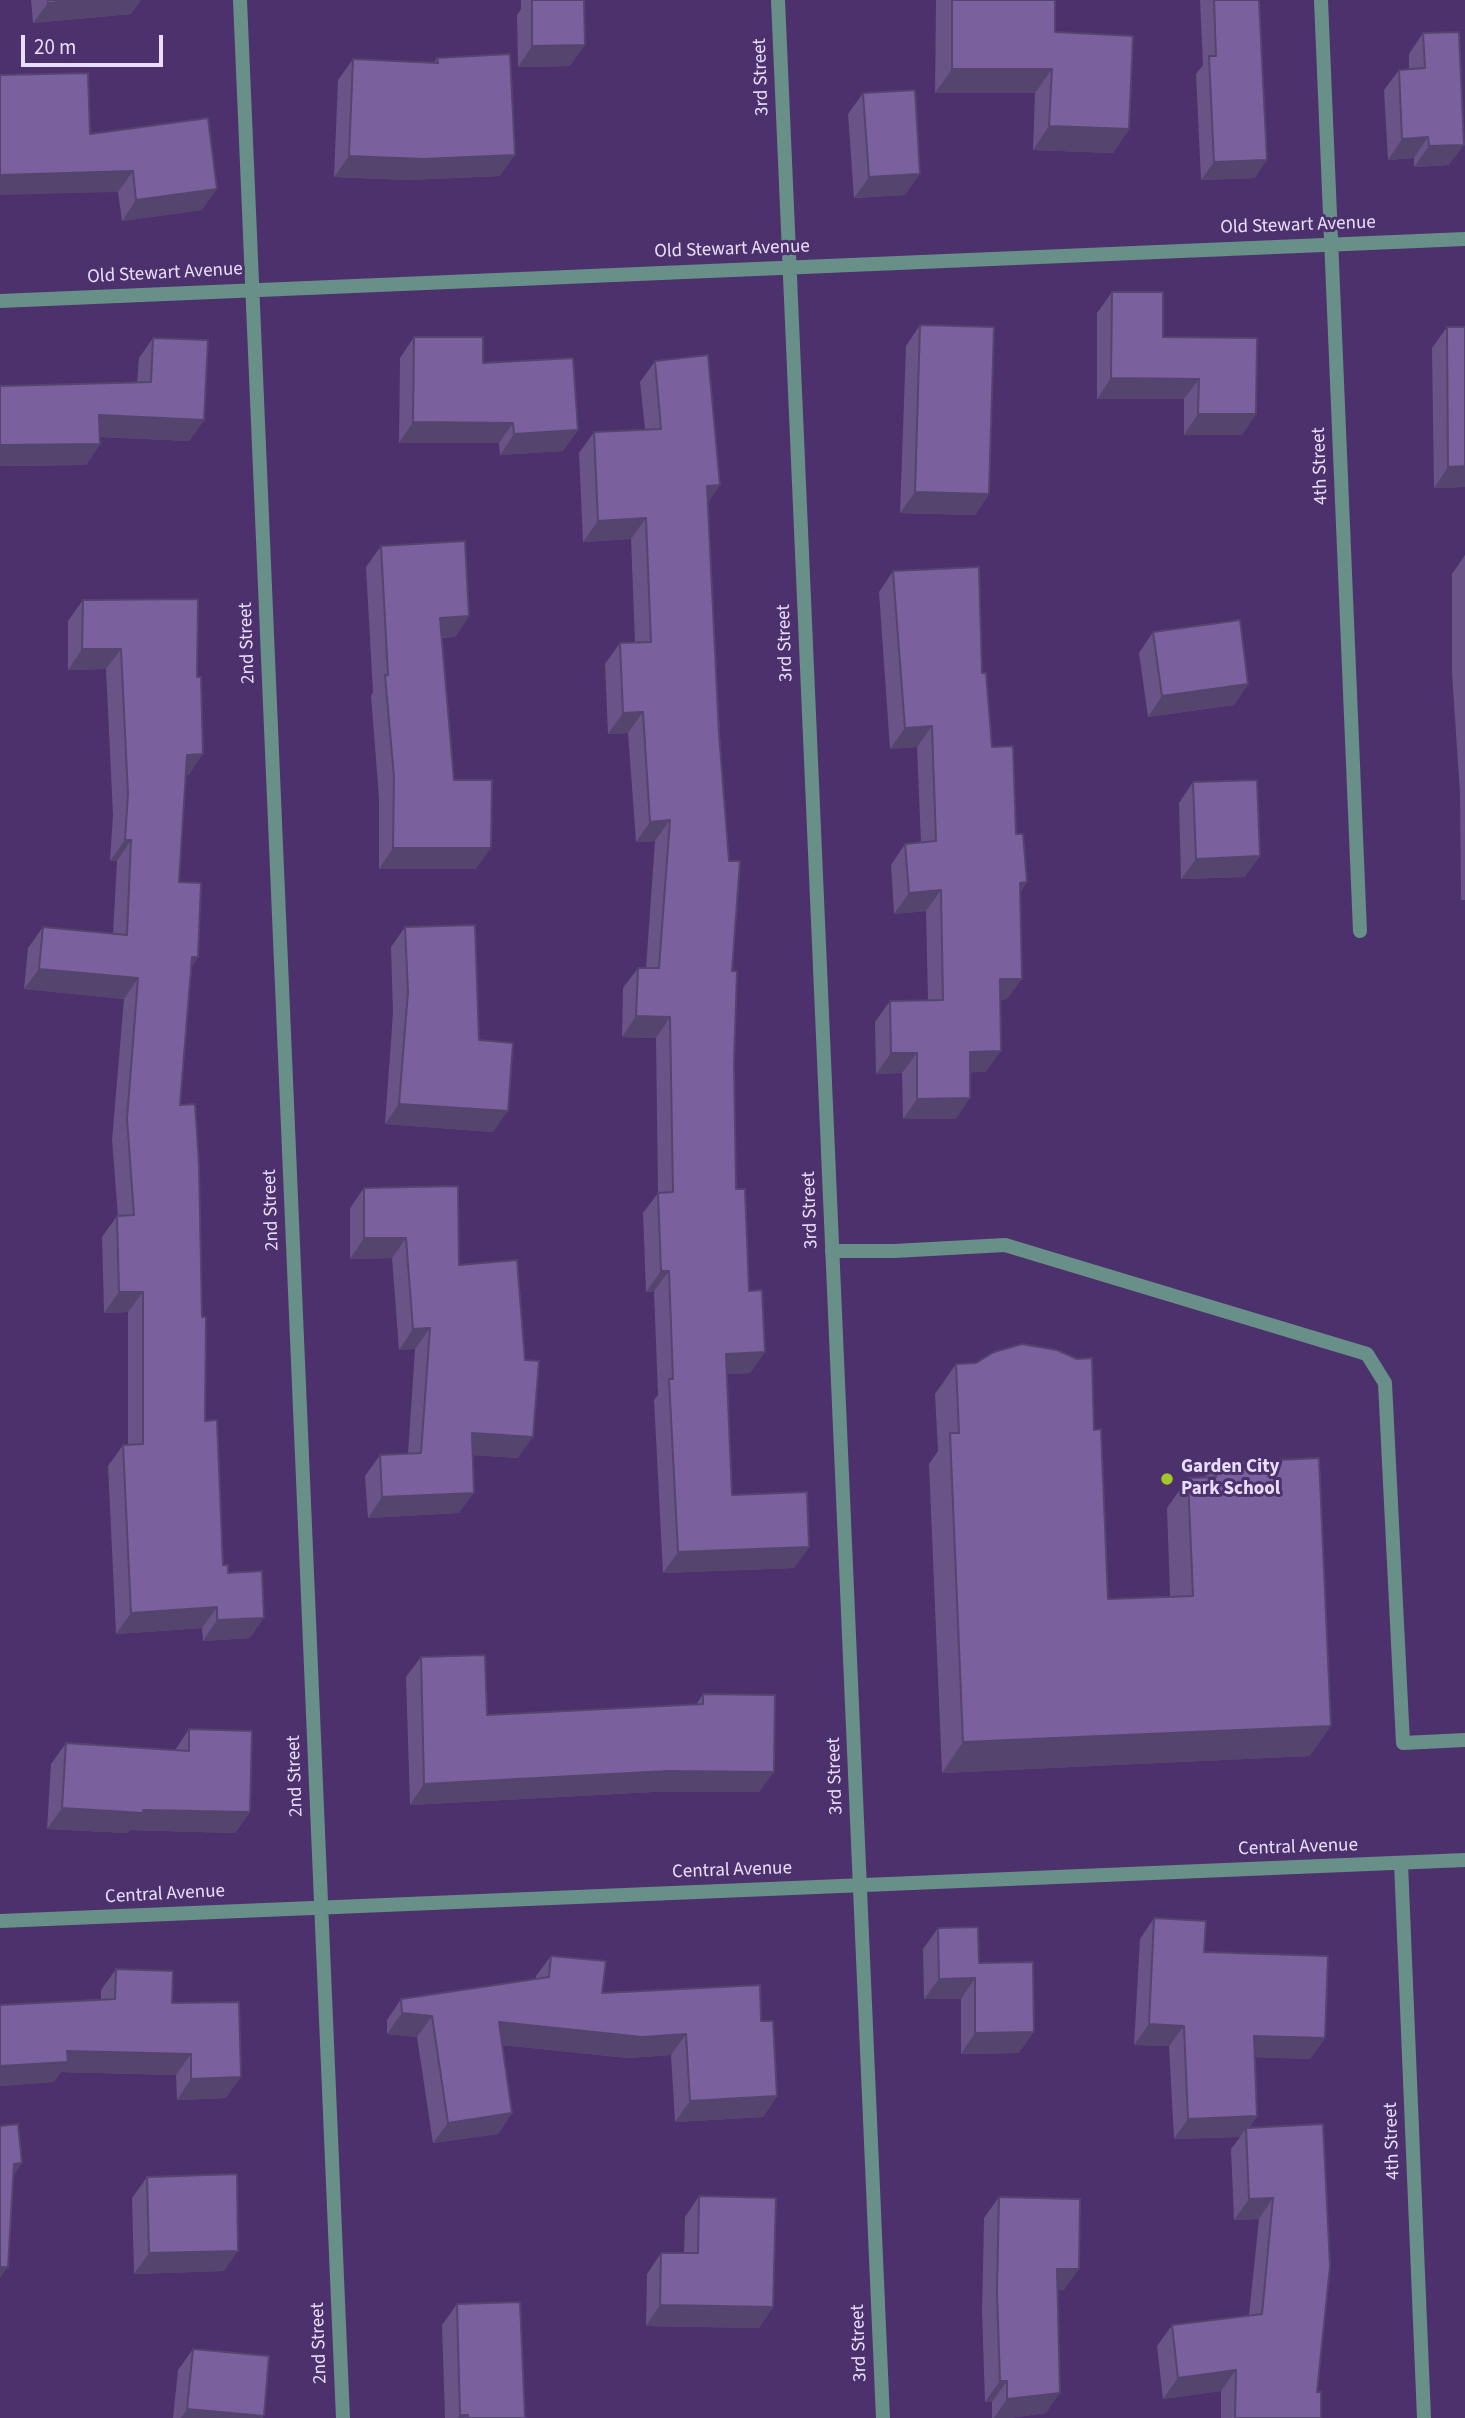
<!DOCTYPE html>
<style>
body{margin:0}
#map{position:relative;width:1465px;height:2418px;overflow:hidden;background:#4c316c;font-family:"Source Sans 3",sans-serif}
canvas{display:block}
.scale{position:absolute;left:21px;top:35px;width:142px;height:32px;box-sizing:border-box;border:4px solid #e9defb;border-top:0;padding-left:9px;font-size:21px;line-height:24px;white-space:nowrap;color:#e9defb;-webkit-text-stroke:5px #4c316c;paint-order:stroke}
</style>
<div id="map">
<canvas width="1465" height="2418"></canvas>
<div class="scale">20 m</div>
</div>
<script>
const context = document.querySelector('canvas').getContext('2d');
context.lineJoin = 'round';
const poly = rows => new Path2D(rows.map(r => 'M' + r).join(''));
function trace(path, color, width, dash) { context.strokeStyle = color; context.lineWidth = width; context.lineCap = dash ? 'butt' : 'round'; context.setLineDash(dash || []); context.stroke(path); }
function paint(path, color) { context.fillStyle = color; context.fill(path, 'evenodd'); }
function drawText(font, color, halo, rows, align = 'center') {
  context.font = font + ' "Source Sans 3",sans-serif'; context.lineWidth = 6; context.setLineDash([]); context.textBaseline = 'middle'; context.strokeStyle = halo; context.fillStyle = color; for (const [text, x, y, turn = 0] of rows) {
    context.save(); context.translate(x, y); context.rotate((+turn || 0) * Math.PI / 180); context.textAlign = isNaN(turn) ? turn : align; if (halo) context.strokeText(text, 0, 0); context.fillText(text, 0, 0); context.restore();
  }
}
trace(poly([
 [832,1251,894,1251,1005,1245,1367,1354,1385,1383,1403,1743,1465,1740]
]), '#689089', 14);
trace(poly([
 [240,0,343,2418],
 [778,0,883,2418],
 [1321,0,1360,931],
 [0,301,1465,239],
 [1401,1863,1424,2418],
 [0,1921,1465,1860]
]), '#689089', 14);
paint(poly([
 [31,0,141,0,131,14,33,23],
 [521,0,584,0,570,66,518,67,517,15,521,9],
 [936,0,1055,0,1055,32,1129,129,1113,153,1033,150,1035,93,935,93],
 [1200,0,1259,0,1255,178,1201,180,1196,74,1203,65],
 [1423,33,1449,165,1414,167,1414,158,1388,160,1384,90,1399,70,1409,69,1409,54],
 [437,58,500,176,408,180,334,177,338,80,353,59,434,62],
 [863,93,905,195,854,198,848,114],
 [90,134,202,210,122,221,118,192],
 [1112,292,1163,337,1256,414,1242,435,1184,435,1184,399,1097,399,1097,313],
 [920,325,989,494,975,515,900,513,906,346],
 [1447,327,1465,327,1465,487,1434,488,1432,348],
 [414,337,483,363,578,430,563,451,500,455,499,443,399,443,400,358],
 [153,338,204,420,189,441,100,437,100,444,86,465,0,466,0,386,137,383,139,358],
 [655,361,708,503,732,971,736,1189,749,1291,765,1352,750,1373,727,1374,732,1495,809,1547,794,1568,663,1573,654,1400,658,1395,654,1291,646,1292,643,1213,658,1193,656,1038,622,1037,623,988,638,968,646,968,655,841,636,842,628,733,608,734,605,664,620,643,635,642,631,539,583,542,579,453,594,432,645,429,640,382],
 [381,546,469,616,455,637,442,638,454,780,476,869,379,869,379,798,371,696,373,692,366,567],
 [1465,555,1465,900,1461,900,1460,793,1452,673,1452,574],
 [893,571,982,673,992,747,1016,834,1027,882,1020,892,1007,999,1000,1000,986,1072,970,1072,956,1119,903,1119,902,1073,876,1074,875,1022,890,1001,928,1001,926,911,894,914,891,865,905,844,921,843,917,747,890,749,879,592],
 [198,599,189,775,186,775,179,882,198,957,192,966,180,1105,202,1317,205,1421,223,1565,228,1573,250,1638,203,1641,202,1628,116,1634,108,1466,123,1445,128,1445,128,1312,104,1313,102,1237,117,1216,118,1216,112,1140,124,999,24,989,28,948,43,927,113,934,117,861,110,861,113,815,106,669,68,670,68,621,83,600],
 [1153,632,1248,684,1234,705,1148,717,1139,653],
 [1193,782,1245,877,1181,879,1179,803],
 [405,927,493,1132,385,1124,393,1013,391,947],
 [364,1188,459,1265,518,1458,472,1455,459,1513,368,1518,365,1476,380,1455,408,1454,415,1349,399,1350,392,1258,350,1259,350,1208],
 [956,1364,1094,1430,1108,1599,1170,1596,1167,1508,1188,1478,1205,1477,1215,1463,1310,1756,942,1773,929,1464,938,1451,935,1394],
 [421,1657,487,1715,696,1705,703,1694,759,1792,653,1792,410,1805,406,1677],
 [189,1729,250,1812,235,1833,130,1830,128,1833,47,1829,51,1764,66,1743,175,1750],
 [1154,1918,1325,2038,1310,2059,1255,2057,1257,2116,1249,2128,1323,2124,1317,2392,1321,2418,1221,2418,1221,2391,1163,2399,1157,2346,1172,2325,1249,2315,1259,2219,1234,2220,1231,2149,1240,2137,1174,2139,1169,2046,1134,2045,1140,1939],
 [938,1928,979,1963,1019,2053,961,2054,961,1999,924,1999,923,1949],
 [551,1956,602,1993,761,2021,777,2096,763,2117,675,2122,671,2055,628,2058,502,2045,512,2113,498,2134,433,2143,417,2037,387,2034,387,2020,401,1999,536,1979,536,1976],
 [116,1969,172,2003,226,2098,177,2100,176,2075,61,2072,53,2082,0,2086,0,2005,101,1999,101,1990],
 [147,2177,224,2271,134,2274,132,2198],
 [699,2196,773,2307,759,2328,646,2326,647,2274,661,2253,684,2253,685,2217],
 [999,2197,1064,2290,1058,2290,1046,2413,1010,2418,992,2418,992,2402,985,2402,982,2312,984,2218],
 [457,2304,525,2418,445,2418,442,2325],
 [193,2349,264,2416,262,2418,173,2418,178,2370]
]), '#695387');
paint(poly([
 [76,0,141,0,131,14,33,23,48,3],
 [585,45,570,66,518,67,532,46],
 [952,69,1052,69,1035,93,935,93],
 [1049,126,1129,129,1113,153,1033,150],
 [1428,137,1414,158,1388,160,1402,139],
 [1464,145,1449,165,1414,167,1429,146],
 [515,155,500,176,408,180,334,177,349,156],
 [1267,160,1255,178,1201,180,1214,162],
 [133,171,118,192,0,195,0,175],
 [920,174,905,195,854,198,869,177],
 [217,189,202,210,122,221,136,200],
 [1111,378,1199,379,1184,399,1097,399],
 [1198,414,1256,414,1242,435,1184,435],
 [99,415,204,420,189,441,85,436],
 [413,422,513,423,499,443,399,443],
 [578,430,563,451,500,455,514,434],
 [100,444,86,465,0,466,0,445],
 [1465,466,1465,487,1434,488,1448,467],
 [720,485,706,506,707,486],
 [915,492,989,494,975,515,900,513],
 [646,518,631,539,583,542,598,521],
 [469,616,455,637,426,638,440,618],
 [82,649,121,649,106,669,68,670],
 [1248,684,1234,705,1148,717,1162,696],
 [643,712,628,733,608,734,623,713],
 [932,726,917,747,890,749,905,728],
 [203,754,189,775,172,776,187,755],
 [670,820,655,841,636,842,650,822],
 [125,840,131,840,117,861,110,861],
 [393,848,491,848,476,869,379,869],
 [1260,856,1245,877,1181,879,1196,859],
 [1027,882,1012,903,1020,883],
 [941,890,926,911,894,914,909,893],
 [192,957,198,957,183,978],
 [39,969,138,978,124,999,24,989],
 [1000,979,1022,979,1007,999,985,1000],
 [636,1016,670,1017,656,1038,622,1037],
 [1001,1051,986,1072,955,1073,970,1052],
 [891,1053,917,1053,902,1073,876,1074],
 [970,1098,956,1119,903,1119,917,1099],
 [399,1104,508,1111,493,1132,385,1124],
 [364,1238,406,1238,392,1258,350,1259],
 [661,1271,669,1271,654,1291,646,1292],
 [119,1292,143,1292,128,1312,104,1313],
 [430,1328,415,1349,399,1350,413,1329],
 [765,1352,750,1373,711,1375,726,1354],
 [472,1433,533,1437,518,1458,457,1454],
 [474,1493,459,1513,368,1518,382,1497],
 [809,1547,794,1568,663,1573,678,1552],
 [217,1607,202,1628,116,1634,131,1613],
 [264,1618,250,1638,203,1641,217,1620],
 [1331,1726,1310,1756,942,1773,963,1742],
 [668,1771,774,1772,759,1792,653,1792,410,1805,424,1784],
 [62,1808,143,1810,250,1812,235,1833,130,1830,128,1833,47,1829],
 [975,1978,961,1999,924,1999,939,1979],
 [402,2013,432,2016,417,2037,387,2034],
 [499,2022,686,2034,671,2055,628,2058,484,2043],
 [1149,2024,1184,2026,1169,2046,1134,2045],
 [1034,2032,1019,2053,961,2054,975,2033],
 [1254,2036,1325,2038,1310,2059,1239,2057],
 [67,2051,191,2054,176,2075,61,2072,53,2082,0,2086,0,2066],
 [241,2077,226,2098,177,2100,191,2079],
 [777,2096,763,2117,675,2122,690,2101],
 [512,2113,498,2134,433,2143,448,2123],
 [1257,2116,1246,2132,1246,2128,1240,2137,1174,2139,1188,2119],
 [22,2163,8,2184,14,2164],
 [1273,2198,1259,2219,1234,2220,1249,2199],
 [238,2251,224,2271,134,2274,149,2253],
 [0,2267,8,2267,0,2278],
 [1057,2269,1079,2269,1064,2290,1043,2290],
 [660,2305,773,2307,759,2328,646,2326],
 [1236,2370,1221,2391,1163,2399,1178,2378],
 [1000,2381,1007,2381,992,2402,985,2402],
 [1060,2393,1046,2413,1010,2418,994,2418,1007,2399],
 [187,2409,264,2416,262,2418,181,2418],
 [460,2415,468,2415,466,2418,458,2418]
]), '#55446e');
const building = poly([
 [48,0,76,0,48,3,48,0],
 [532,0,584,0,585,45,532,46,532,0],
 [952,0,1055,0,1055,32,1133,36,1129,129,1049,126,1052,69,952,69,952,0],
 [1214,0,1259,0,1267,160,1214,162,1209,56,1216,56,1214,0],
 [1459,32,1464,145,1429,146,1428,137,1402,139,1399,70,1425,68,1423,33,1459,32],
 [510,54,515,155,423,159,349,156,353,59,438,63,437,58,510,54],
 [88,73,90,134,208,118,217,189,136,200,133,171,0,175,0,75,88,73],
 [915,90,920,174,869,177,863,93,915,90],
 [1112,292,1163,292,1163,337,1257,338,1256,414,1198,414,1199,379,1111,378,1112,292],
 [920,325,994,327,989,494,915,492,920,325],
 [1447,327,1465,327,1465,466,1448,467,1447,327],
 [414,337,483,337,483,363,573,358,578,430,514,434,513,423,413,422,414,337],
 [153,338,208,340,204,420,99,415,100,444,0,445,0,386,151,382,153,338],
 [708,355,720,485,707,486,719,734,729,861,740,861,732,971,737,971,734,1063,736,1189,745,1189,749,1291,762,1290,765,1352,726,1354,732,1495,807,1492,809,1547,678,1552,669,1379,673,1379,669,1271,661,1271,658,1193,673,1192,670,1017,636,1016,638,968,659,968,670,820,650,822,643,712,623,713,620,643,651,642,646,518,598,521,594,432,661,429,655,361,708,355],
 [465,541,469,616,440,618,454,780,492,780,491,848,393,848,394,777,385,675,388,675,381,546,465,541],
 [979,567,982,673,986,673,992,747,1013,746,1016,834,1023,834,1027,882,1020,883,1022,979,1000,979,1001,1051,970,1052,970,1098,917,1099,917,1053,891,1053,890,1001,943,1000,941,890,909,893,905,844,936,841,932,726,905,728,893,571,979,567],
 [198,599,197,677,201,677,203,754,187,755,179,882,201,883,198,957,192,957,180,1105,195,1104,199,1164,202,1317,206,1317,205,1421,217,1420,223,1565,228,1565,228,1573,262,1571,264,1618,217,1620,217,1607,131,1613,123,1445,143,1444,143,1292,119,1292,117,1216,134,1215,127,1119,138,978,39,969,43,927,127,935,131,840,125,840,128,794,121,649,82,649,83,600,198,599],
 [1240,620,1248,684,1162,696,1153,632,1240,620],
 [1257,780,1260,856,1196,859,1193,782,1257,780],
 [475,925,479,1040,513,1043,508,1111,399,1104,408,992,405,927,475,925],
 [458,1186,459,1265,517,1260,525,1360,539,1361,533,1437,472,1433,474,1493,382,1497,380,1455,421,1453,430,1328,413,1329,406,1238,364,1238,364,1188,458,1186],
 [1022,1344,1057,1350,1077,1359,1092,1358,1094,1430,1101,1429,1108,1599,1193,1596,1188,1478,1216,1477,1215,1463,1319,1458,1331,1726,963,1742,950,1433,959,1433,956,1364,976,1363,994,1352,1022,1344],
 [485,1655,487,1715,703,1704,703,1694,775,1695,774,1772,668,1771,424,1784,421,1657,485,1655],
 [189,1729,252,1731,250,1812,143,1810,143,1813,62,1808,66,1743,189,1751,189,1729],
 [1154,1918,1206,1921,1204,1952,1328,1956,1325,2038,1254,2036,1257,2116,1188,2119,1184,2026,1149,2024,1154,1918],
 [978,1927,979,1963,1033,1962,1034,2032,975,2033,975,1978,939,1979,938,1928,978,1927],
 [551,1956,606,1961,602,1993,760,1985,761,2021,773,2021,777,2096,690,2101,686,2034,642,2037,499,2022,512,2113,448,2123,432,2016,402,2013,401,1999,549,1977,551,1956],
 [116,1969,173,1971,172,2003,239,2002,241,2077,191,2079,191,2054,67,2051,68,2062,0,2066,0,2005,115,1999,116,1969],
 [18,2124,22,2163,14,2164,8,2267,0,2267,0,2126,18,2124],
 [1323,2124,1330,2266,1317,2392,1321,2392,1321,2418,1235,2418,1236,2370,1178,2378,1172,2325,1262,2314,1273,2198,1249,2199,1246,2128,1323,2124],
 [237,2174,238,2251,149,2253,147,2177,237,2174],
 [699,2196,776,2198,773,2307,660,2305,661,2253,698,2253,699,2196],
 [999,2197,1080,2199,1079,2269,1057,2269,1060,2393,1007,2399,1007,2381,1000,2381,997,2291,999,2197],
 [520,2302,525,2418,468,2418,468,2415,460,2415,457,2304,520,2302],
 [193,2349,269,2356,264,2416,187,2409,193,2349]
]);
paint(building, '#7a619d');
trace(building, '#55446e', 2);
for (const [x, y, r, color] of [
 [1167,1479,7,"#a2c928"]
]) { const dot = new Path2D(); dot.arc(x, y, r, 0, 2 * Math.PI); context.fillStyle = color; context.fill(dot); trace(dot, '#4c316c', 2.5); }
drawText('19px', '#e9defb', '#4c316c', [
 ["3rd Street",762,77,-92],
 ["Old Stewart Avenue",1298,226,-2],
 ["Old Stewart Avenue",732,250,-2],
 ["Old Stewart Avenue",165,274,-3],
 ["4th Street",1321,466,-92],
 ["2nd Street",248,643,-92],
 ["3rd Street",786,643,-92],
 ["2nd Street",272,1210,-92],
 ["3rd Street",811,1210,-92],
 ["2nd Street",296,1776,-92],
 ["3rd Street",836,1776,-92],
 ["Central Avenue",1298,1848,-2],
 ["Central Avenue",732,1871,-2],
 ["Central Avenue",165,1895,-3],
 ["4th Street",1393,2141,-92],
 ["2nd Street",320,2343,-92],
 ["3rd Street",860,2343,-92]
]);
drawText('bold 19px', '#e9defb', '#4c316c', [
 ["Garden City",1181,1468],
 ["Park School",1181,1490]
], 'left');
</script>
